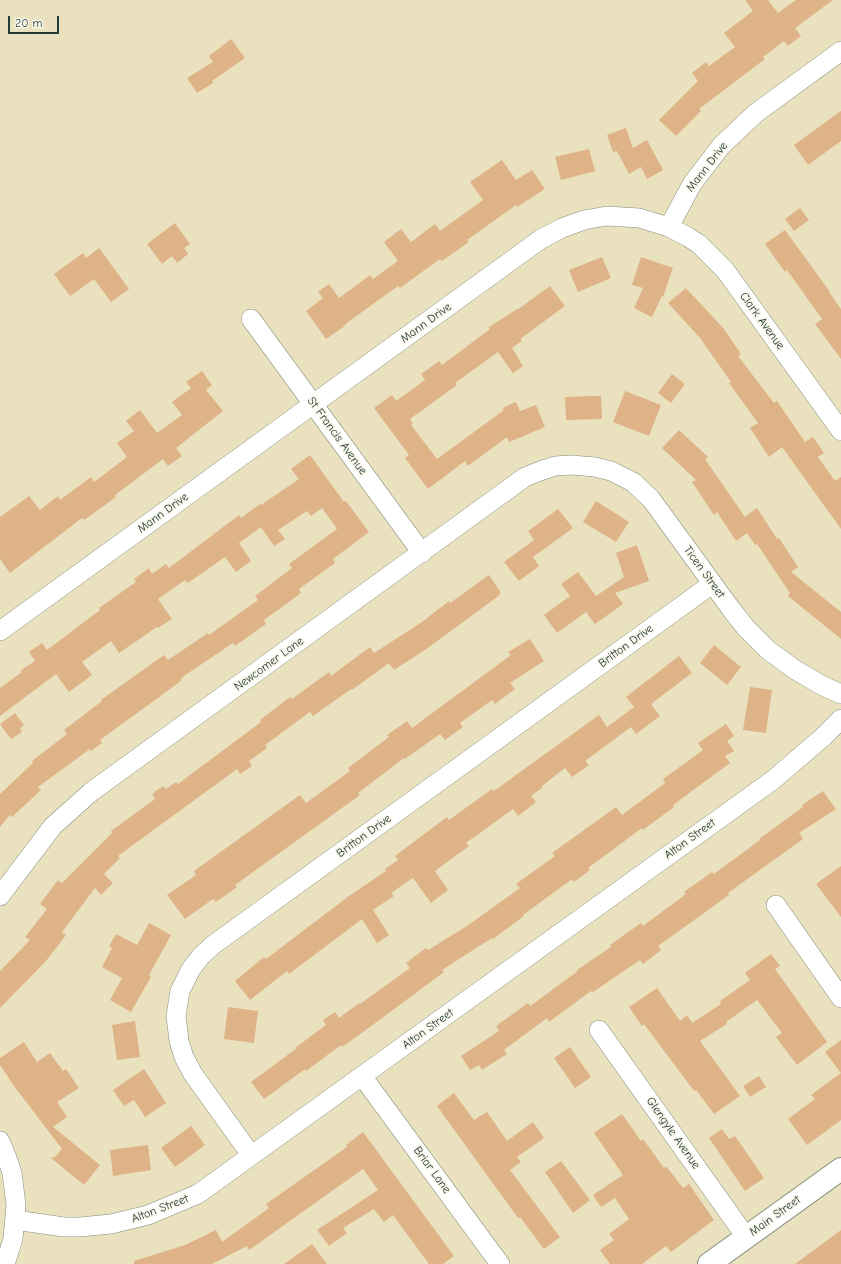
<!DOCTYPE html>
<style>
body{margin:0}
#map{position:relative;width:841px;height:1264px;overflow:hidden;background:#eae1bf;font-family:"Comic Neue",sans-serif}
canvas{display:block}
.scale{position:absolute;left:8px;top:16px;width:51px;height:18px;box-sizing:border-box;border:2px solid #1f3d34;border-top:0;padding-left:5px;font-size:12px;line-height:14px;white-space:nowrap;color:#1f3d34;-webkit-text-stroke:3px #fbf7ec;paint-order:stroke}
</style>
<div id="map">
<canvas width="841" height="1264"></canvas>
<div class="scale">20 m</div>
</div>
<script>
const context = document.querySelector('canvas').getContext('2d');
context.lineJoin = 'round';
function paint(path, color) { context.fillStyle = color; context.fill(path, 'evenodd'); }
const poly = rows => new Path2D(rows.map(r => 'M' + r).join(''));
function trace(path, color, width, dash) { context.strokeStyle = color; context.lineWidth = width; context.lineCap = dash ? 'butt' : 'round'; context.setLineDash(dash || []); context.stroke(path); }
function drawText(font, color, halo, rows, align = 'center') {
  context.font = font + ' "Comic Neue",sans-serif'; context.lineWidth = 3.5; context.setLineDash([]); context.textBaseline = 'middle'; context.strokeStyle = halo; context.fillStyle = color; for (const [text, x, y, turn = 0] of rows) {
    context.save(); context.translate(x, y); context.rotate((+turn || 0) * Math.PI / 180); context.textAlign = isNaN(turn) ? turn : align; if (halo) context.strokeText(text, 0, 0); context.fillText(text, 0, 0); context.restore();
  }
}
paint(poly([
 [745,0,768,0,778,13,796,0,833,0,795,28,801,36,788,46,784,41,763,57,765,59,699,109,701,111,676,136,659,120,698,81,692,73,706,62,709,66,735,47,724,33,753,11],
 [231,39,245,58,212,81,213,83,197,93,187,78,213,62,209,56],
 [841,111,841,141,808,165,794,145],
 [626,128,633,148,647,140,663,170,647,179,641,167,629,174,617,151,613,152,607,135],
 [589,149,595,171,561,180,555,157],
 [502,160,516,180,532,170,545,189,517,207,516,205,467,240,469,242,442,261,440,259,400,288,398,286,344,325,345,326,326,339,306,311,323,298,318,292,329,284,339,298,370,275,373,279,398,261,384,242,401,229,411,242,435,224,440,231,483,200,470,182],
 [800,208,809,220,794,231,785,219],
 [175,223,190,244,184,248,188,254,177,263,172,256,162,264,147,244],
 [785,230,830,292,829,292,841,309,841,359,815,324,822,319,787,270,785,272,765,244],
 [99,248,129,289,111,302,94,279,70,296,54,274,83,253,86,258],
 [602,257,611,278,578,292,569,270],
 [641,257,673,268,663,297,662,296,652,317,634,308,643,288,632,285],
 [550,286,565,306,520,339,522,341,512,348,523,366,513,373,498,352,455,383,457,385,410,419,413,424,411,425,437,459,504,410,502,408,516,402,520,411,536,405,545,427,509,442,507,437,468,466,465,461,428,489,405,458,409,455,374,408,392,395,396,401,425,380,421,374,439,361,442,365,490,329,489,327,517,309,517,310],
 [686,288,724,329,741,354,738,356,774,403,777,401,805,442,813,437,824,453,818,457,835,481,841,477,841,529,782,447,769,457,750,428,758,423,729,383,731,382,700,338,668,303],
 [202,371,212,385,206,390,223,411,176,448,182,456,168,466,163,459,115,495,116,497,84,520,82,518,10,573,0,559,0,517,29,496,40,510,58,496,60,500,91,477,94,482,127,457,117,443,134,431,126,421,140,410,157,433,182,415,172,402,191,388,186,382],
 [672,374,685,384,671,403,658,393],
 [625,391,661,405,649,436,613,422],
 [590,396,601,396,602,419,566,420,565,397],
 [679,430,708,457,705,459,745,517,757,508,777,539,779,538,798,567,791,572,841,612,841,639,788,596,790,593,757,544,755,545,747,533,736,541,717,512,714,515,692,482,696,480,662,448],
 [310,455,344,502,346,501,369,532,333,559,335,563,299,589,301,593,264,620,266,624,235,646,233,643,181,678,182,680,151,703,100,740,102,743,91,751,90,749,38,787,41,790,12,817,10,815,0,827,0,794,33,763,32,761,67,734,64,730,102,701,101,700,164,655,168,660,208,633,209,635,258,600,255,596,292,568,289,564,337,529,322,508,311,516,307,511,278,530,285,539,274,546,261,527,239,543,251,561,236,572,225,557,188,583,185,580,158,599,172,619,158,628,157,627,119,653,111,641,82,662,92,675,69,692,56,674,0,716,0,688,22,672,21,670,35,661,29,652,42,643,47,650,100,610,99,608,136,582,134,579,149,568,152,574,166,564,169,568,239,515,241,518,260,504,261,505,299,479,291,469],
 [596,501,629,522,616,542,583,522],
 [558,509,573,528,533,557,539,566,519,581,504,562,534,540,528,531],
 [637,545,649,581,615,593,623,604,595,624,586,612,557,633,544,615,570,596,561,584,578,572,596,596,624,577,616,553],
 [489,575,501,593,497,597,425,650,394,670,389,663,352,690,351,689,313,716,310,712,265,745,267,748,249,761,252,766,240,774,237,769,118,856,120,858,104,874,113,883,101,895,95,888,62,932,66,935,46,961,0,1008,0,971,30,940,25,937,47,909,40,904,58,880,62,883,112,833,111,831,155,799,152,794,163,786,166,789,176,782,178,784,261,722,260,720,290,697,292,699,329,672,331,676,370,647,374,653,422,622,449,601,450,603],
 [530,639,544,661,510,683,515,689,495,704,492,700,460,723,463,727,445,740,440,734,405,759,404,758,358,793,360,795,235,885,237,887,216,902,213,899,185,919,167,895,196,875,194,871,300,795,306,803,350,771,348,768,389,737,387,735,407,721,412,728,511,655,508,652],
 [714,645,741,667,727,685,700,663],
 [679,656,692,673,651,704,660,716,636,734,631,727,585,761,589,765,572,777,565,768,542,786,543,787,531,796,536,802,518,816,513,809,466,843,469,846,435,871,448,890,431,903,413,878,391,893,394,896,373,910,389,935,377,943,362,919,289,974,287,971,250,1000,235,981,264,957,266,959,349,896,386,871,385,869,398,860,395,856,447,817,449,820,492,789,494,791,599,715,607,727,634,707,626,697],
 [750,687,772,690,766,733,743,730],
 [15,713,24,725,20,729,22,732,11,739,0,724],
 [726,724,734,736,727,741,734,751,725,756,730,763,673,805,674,807,643,830,642,828,588,868,590,870,574,882,572,879,523,915,524,916,493,939,492,938,442,970,444,972,374,1024,342,1047,341,1045,306,1071,305,1069,264,1099,251,1082,297,1048,295,1048,326,1025,323,1020,335,1012,339,1018,359,1003,360,1004,410,968,406,963,426,948,428,950,467,926,520,888,516,884,555,856,552,853,616,807,622,815,665,783,663,779,703,750,698,743],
 [823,791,836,809,799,833,803,839,728,893,729,895,658,946,661,950,643,964,640,960,593,992,591,991,549,1022,547,1018,504,1050,507,1054,482,1070,479,1065,470,1070,461,1056,499,1031,496,1026,528,1003,530,1006,578,971,577,970,611,947,610,945,641,923,643,926,686,894,684,892,712,872,714,874,760,840,759,839,803,807,802,805],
 [841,866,841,917,816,884],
 [149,923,171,935,149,975,151,977,131,1012,110,1000,122,978,102,967,112,948,109,946,116,934,137,945],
 [771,954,780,966,775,969,827,1042,797,1065,776,1037,782,1033,757,1000,726,1022,727,1024,700,1041,740,1096,714,1114,696,1090,694,1091,644,1024,642,1026,629,1007,657,988,680,1021,687,1015,692,1023,721,1004,720,1001,750,980,745,973],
 [228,1007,258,1011,254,1043,224,1039],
 [135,1021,140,1057,117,1060,112,1025],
 [841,1040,841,1073,825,1052],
 [24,1042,37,1062,50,1053,63,1071,66,1069,79,1088,57,1102,67,1117,53,1127,100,1165,84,1185,51,1158,55,1157,62,1149,14,1086,0,1065,0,1058],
 [570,1047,591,1077,575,1088,554,1058],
 [144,1069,166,1103,145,1117,134,1100,124,1106,113,1090],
 [841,1073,841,1120,807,1145,788,1119,815,1099,811,1095],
 [759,1076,766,1087,750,1097,743,1086],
 [454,1093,474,1120,487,1112,507,1141,533,1122,544,1138,517,1157,521,1162,510,1170,560,1237,544,1249,520,1217,518,1218,437,1106],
 [622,1114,641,1141,643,1139,664,1168,666,1166,683,1188,689,1184,714,1220,671,1252,666,1246,642,1264,610,1264,600,1250,614,1240,609,1234,629,1219,615,1198,601,1207,593,1195,623,1175,594,1133],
 [191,1126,205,1145,175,1167,161,1148],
 [722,1129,729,1139,735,1136,764,1178,745,1191,709,1138],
 [363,1132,454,1256,443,1264,429,1264,393,1215,384,1222,374,1209,343,1228,347,1233,329,1246,317,1230,378,1190,363,1169,249,1250,247,1246,212,1264,134,1264,134,1261,185,1245,216,1230,222,1242,269,1208,266,1204,347,1147,346,1145],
 [148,1145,151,1170,113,1176,110,1150],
 [561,1161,590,1200,573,1213,545,1172],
 [841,1230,841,1264,795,1264],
 [312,1244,327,1264,284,1264]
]), '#dfb388');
const minor = poly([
 [669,227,692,184,721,146,756,113,841,51],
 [251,319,422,553],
 [0,631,541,239,562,228,584,220,607,216,639,218,669,227,688,237,699,244,725,270,841,431],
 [0,896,53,826,91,792,525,477,540,471,555,466,571,465,595,467,611,471,633,482,651,499,731,609,746,628,768,650,794,669,821,685,841,694],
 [776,905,841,998],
 [599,1030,746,1237],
 [362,1076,500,1264],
 [0,1141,7,1158,12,1173,16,1205,13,1239,5,1264],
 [251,1155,193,1074,184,1057,179,1041,176,1016,180,991,191,969,201,956,213,945,712,584],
 [15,1220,64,1227,80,1227,111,1224,148,1215,198,1194,773,780,823,737,841,719]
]);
const tertiary = poly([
 [709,1264,841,1169]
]);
trace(minor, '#848f7a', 20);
trace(tertiary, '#848f7a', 24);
trace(minor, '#fff', 19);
trace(tertiary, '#fff', 22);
drawText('12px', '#1f3d34', '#fbf7ec', [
 ["Mann Drive",707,167,-52],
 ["Clark Avenue",762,321,54],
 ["Mann Drive",426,323,-36],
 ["St Francis Avenue",337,436,54],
 ["Mann Drive",163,513,-36],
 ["Ticen Street",704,572,54],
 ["Britton Drive",626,646,-36],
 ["Newcomer Lane",269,664,-36],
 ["Britton Drive",364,836,-36],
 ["Alton Street",690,839,-36],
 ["Alton Street",428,1029,-36],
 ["Glengyle Avenue",673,1133,55],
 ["Briar Lane",432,1170,54],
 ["Alton Street",160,1209,-21],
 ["Main Street",775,1216,-36]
]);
</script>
